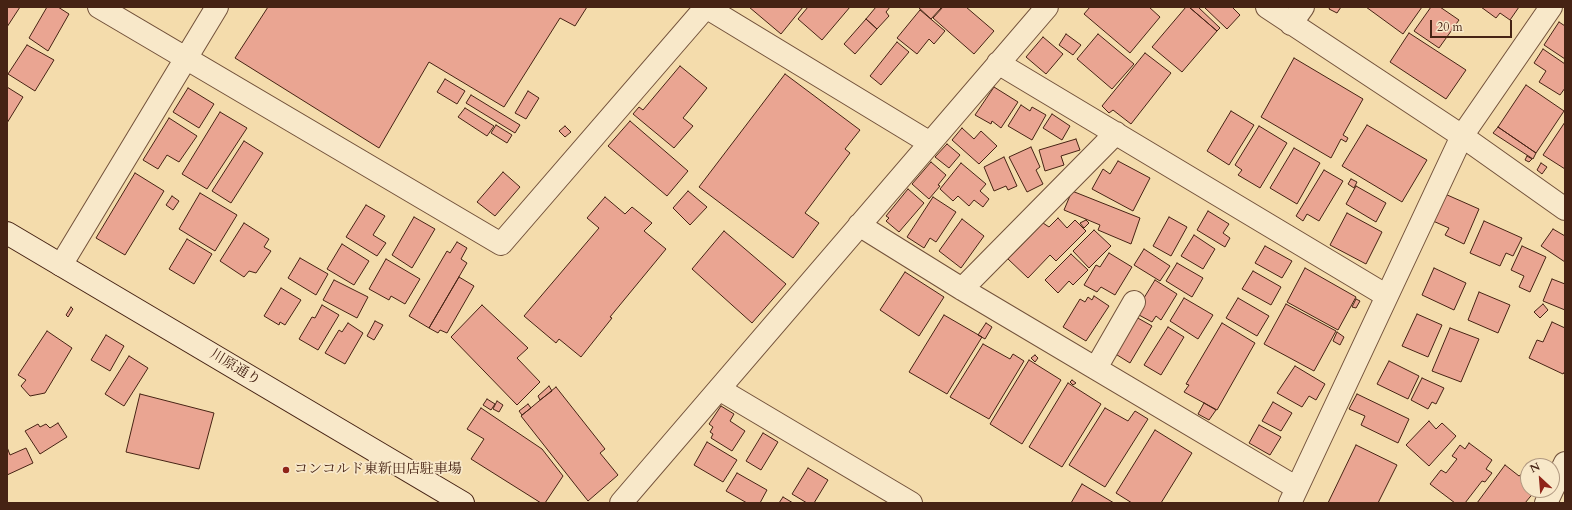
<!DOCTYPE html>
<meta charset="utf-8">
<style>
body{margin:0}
#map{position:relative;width:1572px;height:510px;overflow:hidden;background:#f4dcac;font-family:Cardo,serif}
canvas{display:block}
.frame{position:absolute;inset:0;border:8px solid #462314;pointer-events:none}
.north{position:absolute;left:1520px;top:458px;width:40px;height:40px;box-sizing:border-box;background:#f8e8c9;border:1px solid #b19981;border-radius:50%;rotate:334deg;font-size:11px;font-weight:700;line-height:16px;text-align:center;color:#462314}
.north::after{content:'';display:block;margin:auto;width:14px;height:18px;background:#8f2418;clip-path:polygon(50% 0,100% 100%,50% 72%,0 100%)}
.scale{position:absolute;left:1430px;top:20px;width:82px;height:18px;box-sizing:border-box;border:2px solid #462314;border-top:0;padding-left:5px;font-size:12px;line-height:14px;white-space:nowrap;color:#462314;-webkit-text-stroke:3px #f8e8c9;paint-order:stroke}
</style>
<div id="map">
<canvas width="1572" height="510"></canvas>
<div class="frame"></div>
<div class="north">N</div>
<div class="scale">20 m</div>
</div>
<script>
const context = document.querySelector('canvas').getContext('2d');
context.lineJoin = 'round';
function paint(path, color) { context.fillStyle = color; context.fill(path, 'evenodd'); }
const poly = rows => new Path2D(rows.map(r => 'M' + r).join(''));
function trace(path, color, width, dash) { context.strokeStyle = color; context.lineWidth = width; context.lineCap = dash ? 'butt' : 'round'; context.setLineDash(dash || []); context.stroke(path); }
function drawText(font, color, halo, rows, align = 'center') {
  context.font = font + ' Cardo,"Noto Serif JP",serif'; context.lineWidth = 3.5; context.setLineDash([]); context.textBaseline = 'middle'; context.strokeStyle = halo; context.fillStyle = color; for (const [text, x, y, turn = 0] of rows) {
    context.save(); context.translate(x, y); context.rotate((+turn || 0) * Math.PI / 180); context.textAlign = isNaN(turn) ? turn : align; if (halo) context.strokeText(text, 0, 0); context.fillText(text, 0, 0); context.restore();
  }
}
const building = poly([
 [7,7,20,7,7,27,7,7],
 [47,7,58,7,69,14,48,51,29,38,47,7],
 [268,7,587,7,575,26,560,18,504,107,429,62,379,148,235,58,268,7],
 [749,7,803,7,781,34,749,7],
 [808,7,850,7,822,40,798,19,808,7],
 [876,7,890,7,886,12,889,16,877,29,866,19,876,7],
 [918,7,939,7,941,8,931,19,918,7],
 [943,7,966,7,994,31,974,54,933,18,943,7],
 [1090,7,1149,7,1160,17,1130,53,1084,14,1090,7],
 [1186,7,1189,7,1217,31,1182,72,1152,47,1186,7],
 [1189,7,1198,7,1220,28,1217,31,1189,7],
 [1204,7,1232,7,1240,15,1227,29,1204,7],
 [1330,7,1341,7,1337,13,1329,9,1330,7],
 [1366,7,1422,7,1403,34,1366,7],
 [1431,7,1440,7,1459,20,1439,48,1414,31,1431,7],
 [1481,7,1519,7,1510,20,1500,13,1496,18,1481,7],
 [920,10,945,31,934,44,929,39,917,54,897,38,920,10],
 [866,19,877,29,855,54,844,44,866,19],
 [1559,22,1565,26,1565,59,1544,45,1559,22],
 [1409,33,1466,70,1446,99,1390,62,1409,33],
 [1066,34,1081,45,1073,55,1059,45,1066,34],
 [1098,34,1134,64,1112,89,1077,59,1098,34],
 [1043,37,1063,54,1046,74,1026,57,1043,37],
 [897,42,909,52,881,85,870,76,897,42],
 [27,45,54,60,35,91,8,74,27,45],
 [1543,49,1565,64,1565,88,1560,95,1539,82,1546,71,1534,63,1543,49],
 [1145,53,1171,73,1131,124,1113,110,1109,113,1102,106,1145,53],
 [1294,58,1363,99,1343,135,1348,138,1346,142,1341,139,1331,158,1261,117,1294,58],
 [680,66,707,88,683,118,693,126,674,148,633,114,639,107,643,110,680,66],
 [785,74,860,130,845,149,850,153,805,213,819,223,793,258,699,187,785,74],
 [445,79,465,91,457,104,437,92,445,79],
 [1526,85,1564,111,1536,153,1498,127,1526,85],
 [7,87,23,97,7,123,7,87],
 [994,87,1018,102,1001,128,992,121,991,124,975,115,994,87],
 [188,88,214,104,199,128,173,112,188,88],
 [528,91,539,98,526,119,515,113,528,91],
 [471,95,520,125,515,133,466,103,471,95],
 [1021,105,1030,111,1032,107,1046,115,1032,140,1008,126,1021,105],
 [465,108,494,126,487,136,458,117,465,108],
 [1231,111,1254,125,1229,165,1207,151,1231,111],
 [220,112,247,128,207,189,182,174,220,112],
 [1052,114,1070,126,1062,140,1043,128,1052,114],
 [169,118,197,136,179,162,167,155,158,169,143,160,169,118],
 [630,121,688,171,667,196,608,146,630,121],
 [1565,122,1565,169,1543,155,1565,122],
 [496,125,512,135,507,143,491,133,496,125],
 [1367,125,1427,160,1402,202,1342,166,1367,125],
 [565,126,571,132,565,137,559,131,565,126],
 [1259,126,1287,143,1260,188,1238,175,1242,170,1235,165,1259,126],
 [1498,127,1536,153,1533,159,1493,133,1498,127],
 [962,128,974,139,981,131,997,146,979,164,952,140,962,128],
 [1076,139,1080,150,1061,156,1064,165,1045,171,1039,150,1076,139],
 [244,141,263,153,231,203,212,191,244,141],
 [947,144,960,155,949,168,935,157,947,144],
 [1031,147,1040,167,1036,170,1043,184,1027,192,1009,157,1031,147],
 [1294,148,1320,163,1297,204,1270,188,1294,148],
 [1527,156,1532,159,1529,162,1525,160,1527,156],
 [1004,157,1017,186,1008,190,1006,186,994,191,984,167,1004,157],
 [1118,161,1150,178,1133,211,1092,189,1103,169,1110,174,1118,161],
 [931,162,946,175,938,185,940,186,929,199,912,184,931,162],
 [961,163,986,184,980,191,989,199,983,207,974,200,969,206,958,196,953,201,940,189,961,163],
 [1541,163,1547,167,1542,174,1537,170,1541,163],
 [1324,170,1343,181,1319,221,1307,214,1303,221,1296,216,1324,170],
 [503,172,520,187,495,216,477,202,503,172],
 [135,173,164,191,125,255,96,238,135,173],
 [1351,179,1357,182,1354,188,1348,184,1351,179],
 [1356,186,1386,203,1376,222,1346,204,1356,186],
 [908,189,924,203,899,232,886,221,889,218,886,216,908,189],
 [688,191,707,207,690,225,673,208,688,191],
 [1072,191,1140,218,1131,244,1098,230,1100,225,1064,210,1072,191],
 [200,193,237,215,215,251,179,229,200,193],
 [1445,194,1479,209,1464,244,1445,235,1449,228,1433,221,1445,194],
 [172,196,179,201,173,210,166,205,172,196],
 [605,197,625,214,632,207,652,223,644,231,666,249,610,317,612,318,581,357,559,339,556,343,524,316,599,228,587,218,605,197],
 [933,197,956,212,936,242,930,238,924,248,907,237,933,197],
 [366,205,385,216,373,235,386,243,377,256,346,237,366,205],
 [1208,211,1229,224,1223,233,1230,238,1225,247,1197,230,1208,211],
 [1347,213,1382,232,1366,264,1330,245,1347,213],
 [414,217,435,229,412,268,392,255,414,217],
 [1169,217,1187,227,1171,256,1153,246,1169,217],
 [1058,218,1067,228,1075,220,1086,231,1056,261,1050,255,1028,278,1008,259,1043,223,1049,227,1058,218],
 [962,219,984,236,961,268,939,251,962,219],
 [1086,220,1089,223,1084,228,1080,223,1086,220],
 [1484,221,1522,238,1513,256,1506,253,1500,266,1470,253,1484,221],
 [244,223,269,239,264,247,271,251,256,273,249,271,244,277,220,261,244,223],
 [1553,229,1565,236,1565,262,1541,246,1553,229],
 [1094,230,1111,246,1089,268,1073,251,1094,230],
 [724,231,786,284,752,323,692,269,724,231],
 [1194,235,1215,249,1203,269,1181,256,1194,235],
 [187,239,212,254,194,284,169,269,187,239],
 [457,242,467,248,461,259,467,263,429,328,409,316,447,251,450,253,457,242],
 [342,244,369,261,354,285,327,269,342,244],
 [1265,246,1292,261,1282,278,1255,263,1265,246],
 [1522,246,1546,257,1530,292,1519,287,1524,276,1511,270,1522,246],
 [1144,249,1170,266,1160,281,1134,265,1144,249],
 [1109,253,1132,267,1115,295,1101,287,1097,292,1084,285,1096,265,1100,267,1109,253],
 [1071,254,1088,270,1073,285,1069,281,1058,293,1045,280,1071,254],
 [300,258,328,274,316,295,288,278,300,258],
 [386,259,420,279,405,304,391,296,389,300,369,289,386,259],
 [1177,263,1203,278,1192,297,1166,281,1177,263],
 [1305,268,1356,297,1338,330,1287,302,1305,268],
 [1434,268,1466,283,1454,310,1422,295,1434,268],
 [1253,271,1281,287,1271,305,1242,289,1253,271],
 [905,272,944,297,919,336,880,310,905,272],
 [459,277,474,286,447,333,440,330,438,333,429,328,459,277],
 [1552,279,1565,284,1565,310,1543,301,1552,279],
 [334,280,368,297,357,318,323,300,334,280],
 [1155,280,1177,294,1161,320,1156,316,1152,322,1139,315,1139,306,1155,280],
 [281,288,301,300,285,325,280,322,279,325,264,316,281,288],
 [1479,292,1510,305,1498,333,1468,320,1479,292],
 [1094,296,1109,306,1086,341,1063,327,1080,299,1085,302,1088,297,1092,300,1094,296],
 [1184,298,1213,315,1198,339,1170,321,1184,298],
 [1238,298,1269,316,1257,336,1226,318,1238,298],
 [1356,299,1360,301,1356,308,1352,307,1356,299],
 [1286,304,1336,331,1314,371,1264,344,1286,304],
 [1543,304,1548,310,1540,318,1534,312,1543,304],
 [322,305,339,315,318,350,299,339,312,317,315,318,322,305],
 [482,305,528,348,517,358,540,382,517,405,451,337,482,305],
 [71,307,73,309,68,317,66,315,71,307],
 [1417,314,1442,325,1428,357,1402,346,1417,314],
 [944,315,982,337,947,394,909,372,944,315],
 [1136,317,1152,326,1130,363,1114,353,1136,317],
 [375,321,383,325,374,340,367,336,375,321],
 [1552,322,1565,328,1565,371,1563,374,1529,358,1537,340,1543,342,1552,322],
 [348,323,363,333,345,364,325,353,339,330,342,332,348,323],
 [986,323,992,327,985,339,978,335,986,323],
 [1222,323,1255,343,1217,410,1184,392,1189,385,1186,384,1222,323],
 [1168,327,1184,337,1161,375,1144,365,1168,327],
 [1450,328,1479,339,1461,382,1432,371,1450,328],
 [47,331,72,348,45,393,30,396,21,386,26,380,18,375,47,331],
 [1337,332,1344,337,1340,345,1333,341,1337,332],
 [106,335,124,346,110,371,91,360,106,335],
 [983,344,1010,359,1013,354,1024,361,989,419,950,397,983,344],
 [1035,355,1038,358,1035,362,1031,358,1035,355],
 [129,356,148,368,124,406,105,394,129,356],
 [1029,360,1061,380,1022,444,990,424,1029,360],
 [1389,361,1419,376,1408,399,1377,384,1389,361],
 [1295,366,1325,384,1316,400,1309,396,1302,407,1277,393,1295,366],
 [1422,378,1444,388,1436,404,1432,402,1428,409,1411,400,1422,378],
 [1072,380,1076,383,1073,385,1070,382,1072,380],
 [1068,383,1101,404,1062,467,1029,447,1068,383],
 [549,386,552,391,540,400,538,396,549,386],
 [556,387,605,449,600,453,618,475,588,501,521,416,556,387],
 [140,394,214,413,199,469,126,452,140,394],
 [1357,394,1409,419,1398,443,1361,425,1365,416,1349,409,1357,394],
 [487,399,495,404,491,410,483,405,487,399],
 [497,401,503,405,499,412,493,409,497,401],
 [1273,402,1292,413,1281,431,1262,421,1273,402],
 [1204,403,1216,410,1209,420,1198,414,1204,403],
 [528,404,531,408,522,415,519,411,528,404],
 [721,406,734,414,730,421,745,431,732,451,711,438,713,434,710,432,713,427,709,424,721,406],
 [481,408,542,449,563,476,545,503,541,503,471,459,484,439,467,429,481,408],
 [1105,408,1128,421,1135,411,1148,419,1105,487,1069,465,1105,408],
 [1429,421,1436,429,1442,423,1456,436,1429,466,1406,445,1429,421],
 [58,423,67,437,40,454,25,431,38,424,40,427,46,424,50,428,58,423],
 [1259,425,1281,437,1270,455,1249,443,1259,425],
 [1155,430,1192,453,1161,503,1132,503,1116,493,1155,430],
 [763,433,778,442,761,470,746,461,763,433],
 [707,442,737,460,723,482,694,465,707,442],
 [1469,443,1492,460,1486,469,1492,473,1485,482,1482,481,1465,503,1455,503,1430,484,1441,470,1446,473,1457,459,1452,456,1460,445,1465,449,1469,443],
 [1356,445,1397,465,1378,503,1328,503,1356,445],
 [7,447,10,455,26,448,33,463,7,475,7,447],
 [1505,465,1519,476,1522,474,1528,479,1528,490,1535,491,1525,503,1477,503,1505,465],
 [808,468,828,480,814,503,807,503,792,494,808,468],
 [737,473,767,490,760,503,747,503,726,491,737,473],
 [1082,484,1114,503,1071,503,1082,484],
 [783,497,793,503,779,503,783,497]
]);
paint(building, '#eaa592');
trace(building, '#462314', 1);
const street = poly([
 [99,7,501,244,706,7],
 [706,7,930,143],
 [1267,7,1462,136,1565,209],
 [1291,24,1303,7],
 [998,63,1387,296],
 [859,225,962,289,1297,488],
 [61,265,217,7],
 [962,289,1116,133],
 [1096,368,1134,302],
 [719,389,911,503],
 [621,503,1047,7],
 [1290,503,1462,136,1551,7],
 [1546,503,1565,463]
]);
const secondary = poly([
 [7,233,463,503]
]);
trace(street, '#72513a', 24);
trace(secondary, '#462314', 24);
trace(street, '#f8e8c9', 22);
trace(secondary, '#f8e8c9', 22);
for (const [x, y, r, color] of [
 [286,470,4,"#8f2418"]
]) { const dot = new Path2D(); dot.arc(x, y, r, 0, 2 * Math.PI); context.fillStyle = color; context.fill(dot); trace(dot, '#f8e8c9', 1.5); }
drawText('14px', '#462314', '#f8e8c9', [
 ["川原通り",235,368,31]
]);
drawText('14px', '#462314', '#f8e8c9', [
 ["コンコルド東新田店駐車場",294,470]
], 'left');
</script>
